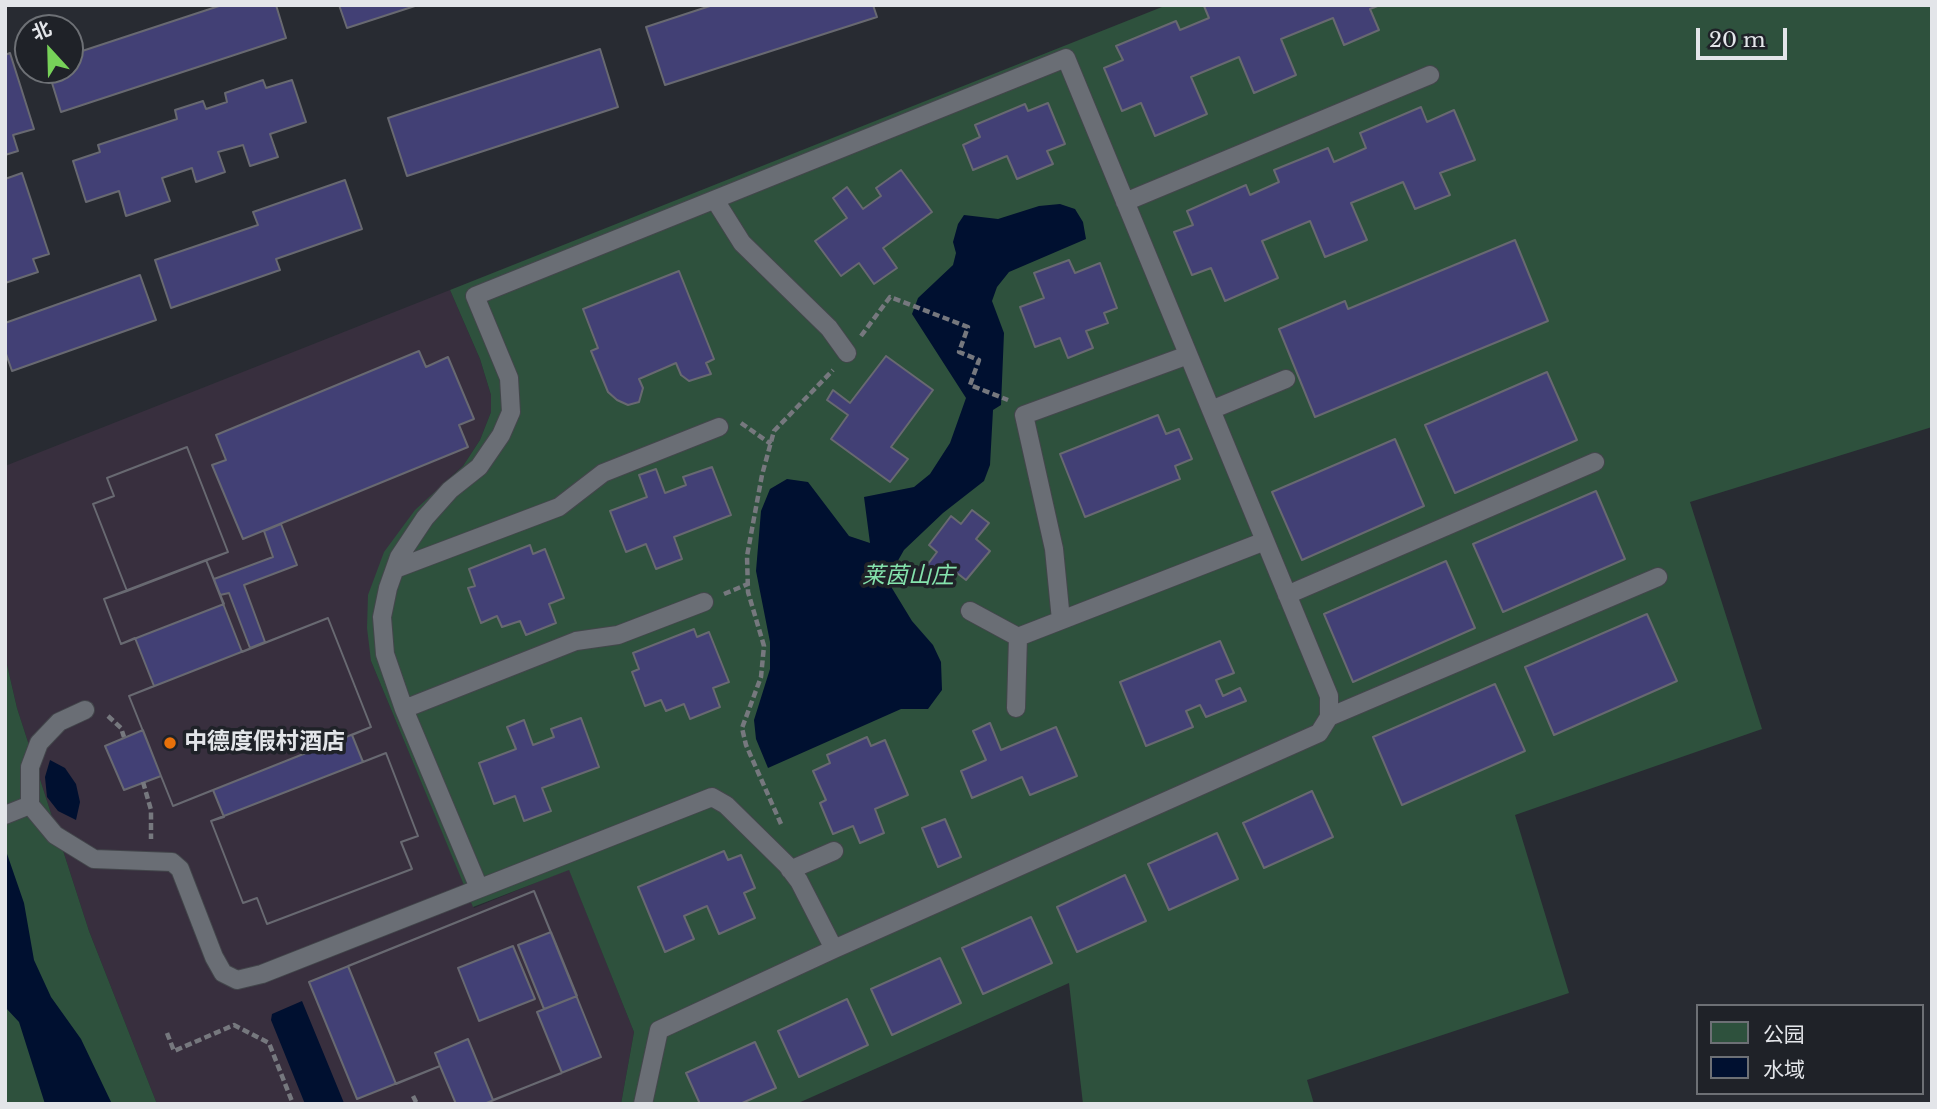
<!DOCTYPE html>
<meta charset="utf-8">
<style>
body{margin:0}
#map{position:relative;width:1937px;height:1109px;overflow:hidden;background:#282b32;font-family:"Libre Baskerville","Noto Sans SC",serif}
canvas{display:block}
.frame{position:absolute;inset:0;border:7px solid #e3e5e9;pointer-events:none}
.legend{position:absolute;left:1696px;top:1004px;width:228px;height:91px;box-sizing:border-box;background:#1f2228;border:2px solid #6d7075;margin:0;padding:9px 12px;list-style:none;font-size:21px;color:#e3e5e9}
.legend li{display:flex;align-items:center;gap:14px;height:35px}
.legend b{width:35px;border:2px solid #6d7075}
.north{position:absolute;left:14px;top:14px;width:70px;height:70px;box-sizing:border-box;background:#1f2228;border:2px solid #6d7075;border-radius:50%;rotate:338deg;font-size:19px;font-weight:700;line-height:28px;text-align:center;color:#e3e5e9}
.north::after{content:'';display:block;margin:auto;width:24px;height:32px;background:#77d259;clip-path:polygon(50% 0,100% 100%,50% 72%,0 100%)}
.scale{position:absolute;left:1696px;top:28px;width:91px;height:32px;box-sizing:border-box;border:4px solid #e3e5e9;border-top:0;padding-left:9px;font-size:21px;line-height:24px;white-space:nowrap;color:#e3e5e9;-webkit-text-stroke:5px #1f2228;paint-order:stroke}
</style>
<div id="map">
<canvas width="1937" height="1109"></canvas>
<div class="frame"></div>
<ul class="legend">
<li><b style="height:19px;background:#2e513d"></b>公园</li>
<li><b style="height:19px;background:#001030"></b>水域</li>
</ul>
<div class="north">北</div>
<div class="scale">20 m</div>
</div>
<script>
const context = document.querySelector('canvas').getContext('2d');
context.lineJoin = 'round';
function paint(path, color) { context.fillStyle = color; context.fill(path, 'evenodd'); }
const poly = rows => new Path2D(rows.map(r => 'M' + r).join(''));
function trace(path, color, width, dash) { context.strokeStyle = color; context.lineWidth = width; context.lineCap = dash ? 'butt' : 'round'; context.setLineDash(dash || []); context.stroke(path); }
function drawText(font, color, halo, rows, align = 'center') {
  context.font = font + ' "Libre Baskerville","Noto Sans SC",serif'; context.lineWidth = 7; context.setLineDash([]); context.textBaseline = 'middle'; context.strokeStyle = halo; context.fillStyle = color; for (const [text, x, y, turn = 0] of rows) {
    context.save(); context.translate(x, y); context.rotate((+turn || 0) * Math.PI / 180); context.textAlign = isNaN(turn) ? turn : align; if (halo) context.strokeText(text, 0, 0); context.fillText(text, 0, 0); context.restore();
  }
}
paint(poly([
 [450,290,480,359,491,395,491,412,480,440,463,466,442,484,371,661,474,908,569,869,634,1032,621,1104,157,1104,89,931,17,708,5,656,5,466]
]), '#382f3e');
paint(poly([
 [1167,5,1932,5,1932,427,1690,502,1762,729,1515,815,1569,993,1307,1080,1314,1104,1083,1104,1069,983,796,1104,621,1104,634,1032,569,870,473,907,371,661,367,628,368,595,384,552,415,510,463,466,480,440,491,412,491,395,480,359,450,290],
 [5,656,17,708,89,931,157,1104,5,1104]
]), '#2e513d');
paint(poly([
 [1060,204,1075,209,1083,222,1086,239,1009,272,997,287,992,301,1004,333,1001,405,993,410,990,465,984,481,943,513,904,550,887,580,912,621,933,645,941,662,942,690,928,709,901,709,768,768,756,739,754,720,770,669,770,642,756,571,761,511,770,489,787,479,808,482,849,536,870,543,864,497,914,487,930,474,950,443,966,398,912,314,918,298,953,265,956,253,953,242,958,224,964,215,998,219,1039,206],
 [50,760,65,768,76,784,80,802,76,820,58,811,47,797,45,777],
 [5,848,24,903,34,960,51,997,81,1039,112,1104,45,1104,19,1022,5,1007],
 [302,1001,344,1103,341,1104,305,1104,271,1020,272,1014]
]), '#001030');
const building = poly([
 [222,5,276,5,286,38,61,112,48,70,70,70,70,55,222,5],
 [339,5,418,5,347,28,339,5],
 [713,5,873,5,877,17,665,85,646,27,713,5],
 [1380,5,1370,9,1379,30,1344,45,1333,18,1281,39,1296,75,1254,93,1239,57,1191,77,1207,114,1155,136,1141,103,1122,111,1104,68,1123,60,1116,46,1176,21,1180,30,1209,18,1204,6,1206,5,1380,5],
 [600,49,618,107,407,176,388,118,600,49],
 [10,53,34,129,13,135,18,151,5,155,5,55,10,53],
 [263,80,266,88,292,80,306,122,270,134,278,157,250,166,243,145,218,152,225,172,196,182,192,168,162,178,170,201,126,216,119,191,86,202,73,161,100,152,98,145,177,119,175,110,203,101,206,109,227,102,225,93,263,80],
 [1048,103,1065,144,1047,151,1053,164,1017,179,1007,156,973,170,963,145,980,137,975,125,1025,104,1028,111,1048,103],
 [1421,107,1427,122,1454,110,1475,160,1440,173,1450,195,1415,209,1403,182,1351,203,1367,240,1325,257,1310,221,1262,241,1278,278,1225,301,1211,268,1192,275,1174,232,1193,225,1187,211,1246,185,1250,195,1279,182,1274,170,1328,148,1334,162,1366,148,1360,133,1421,107],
 [901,170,932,212,883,248,897,268,874,284,859,263,841,276,815,241,847,218,833,198,847,187,863,209,881,196,876,188,901,170],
 [22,173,49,254,33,259,38,272,5,283,5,179,22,173],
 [345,180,362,229,276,259,280,270,171,308,155,260,258,225,253,212,345,180],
 [1515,240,1548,321,1315,417,1279,329,1345,301,1348,309,1515,240],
 [1069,260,1075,273,1100,263,1117,308,1104,313,1108,323,1086,331,1093,348,1068,358,1060,338,1035,347,1020,307,1044,298,1034,273,1069,260],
 [679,271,714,359,706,363,711,374,689,381,681,375,676,363,639,379,643,388,639,402,628,405,617,400,608,392,591,351,598,348,583,309,679,271],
 [140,275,156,320,12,371,5,351,5,323,140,275],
 [419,351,426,367,448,357,474,419,459,425,468,447,243,539,212,465,226,460,216,435,419,351],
 [886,356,933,390,891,447,908,459,890,482,831,439,848,415,827,400,833,390,850,403,886,356],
 [1547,372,1577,440,1455,493,1425,425,1547,372],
 [1158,415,1166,434,1179,429,1192,459,1175,466,1180,479,1085,517,1060,454,1158,415],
 [1395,439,1424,506,1302,560,1272,492,1395,439],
 [187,447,228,552,206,560,242,652,328,618,371,727,352,735,363,762,386,753,418,836,401,842,412,869,267,924,257,898,243,903,211,821,224,817,213,790,173,806,129,696,154,686,135,638,121,644,104,599,127,591,93,504,114,496,107,478,187,447],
 [187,447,228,552,127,591,93,504,114,496,107,478,187,447],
 [712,467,731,515,674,537,682,559,656,569,646,544,626,552,610,511,647,497,639,475,656,469,665,493,686,485,683,477,712,467],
 [1596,491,1625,559,1503,612,1473,544,1596,491],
 [972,510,989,523,976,539,990,551,966,580,944,563,932,579,922,572,937,552,929,545,951,516,961,524,972,510],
 [281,524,297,565,244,585,265,642,250,648,229,593,220,595,214,579,273,557,264,531,281,524],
 [530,545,533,554,545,549,564,598,549,604,556,623,526,635,520,621,502,627,497,616,481,623,468,588,475,586,469,569,530,545],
 [206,560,224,604,121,644,104,599,206,560],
 [1446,561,1475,628,1353,682,1324,614,1446,561],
 [1647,614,1677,681,1554,735,1525,667,1647,614],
 [328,618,371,727,173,806,129,696,328,618],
 [694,629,697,637,709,632,729,682,713,688,720,707,690,719,684,704,666,711,661,700,645,706,632,672,639,669,633,653,694,629],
 [1220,641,1234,673,1216,680,1223,696,1240,688,1246,701,1206,717,1200,705,1186,711,1193,727,1146,746,1120,682,1220,641],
 [1495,684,1525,751,1402,805,1373,737,1495,684],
 [581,718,599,767,542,788,551,811,524,821,515,796,494,804,479,763,516,749,507,727,524,720,533,745,554,737,551,729,581,718],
 [990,723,1001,750,1056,727,1077,776,1030,795,1022,777,972,798,961,771,986,760,973,731,990,723],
 [143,730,161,776,124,790,105,746,143,730],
 [867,737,871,746,885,740,908,795,875,809,884,833,860,843,853,826,833,834,820,803,826,800,813,771,830,763,827,755,867,737],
 [386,753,418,836,401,842,412,869,267,924,257,898,243,903,211,821,386,753],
 [1312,791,1333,837,1264,868,1243,823,1312,791],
 [945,819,961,857,938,867,922,828,945,819],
 [1217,833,1238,879,1169,910,1148,864,1217,833],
 [724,851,728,860,741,855,755,888,744,893,755,918,719,934,707,906,684,916,694,939,665,952,638,887,724,851],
 [1125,875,1146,921,1077,952,1057,907,1125,875],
 [534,891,601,1057,484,1104,456,1104,440,1066,357,1099,309,982,534,891],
 [534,891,577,996,537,1012,562,1073,493,1100,468,1039,435,1053,440,1066,396,1084,348,966,534,891],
 [1031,917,1052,963,983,994,962,948,1031,917],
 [551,932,577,996,544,1009,518,945,551,932],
 [513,946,535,999,479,1021,458,968,513,946],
 [940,958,961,1003,892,1035,871,989,940,958],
 [847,999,868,1045,799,1077,778,1031,847,999],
 [755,1042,776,1088,740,1104,700,1104,686,1073,755,1042]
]);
paint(building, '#424075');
trace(building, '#686971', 2);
const service = poly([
 [715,200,742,243,829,328,847,353],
 [1125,202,1430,75],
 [1211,410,1286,379],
 [395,569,559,507,603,473,719,427],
 [1287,595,1595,462],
 [970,611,1018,637,1265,541],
 [1061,620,1054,549,1024,415,1188,355],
 [1016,708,1018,637],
 [404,709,576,641,618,635,704,602],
 [1329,717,1658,577],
 [30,805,30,767,39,743,59,722,85,710],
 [5,815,30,805,55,835,94,859,172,862,180,869,214,957,223,973,237,980,262,974,712,797,726,805,787,865,799,881,834,949],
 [790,870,834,851],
 [479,888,404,709,385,654,382,617,388,588,399,557,425,518,450,490,479,467,501,435,511,412,509,378,475,296,1066,58,1329,696,1329,717,1319,733,834,949,659,1030,643,1104]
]);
trace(service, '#43464b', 20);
trace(poly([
 [861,336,890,297,968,327,959,352,979,360,970,385,1008,400],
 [741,423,771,444],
 [724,594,748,584],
 [108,716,121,728,124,737],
 [143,782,151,810,151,839],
 [781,824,746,745,742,728,761,677,764,646,748,592,747,556,762,475,774,431,833,370],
 [167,1033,174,1051,234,1025,269,1043,293,1104],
 [413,1096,417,1104]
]), '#76787e', 4.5, [7, 3.5]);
trace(service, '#6a6e75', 18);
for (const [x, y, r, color] of [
 [170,743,7,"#e8710a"]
]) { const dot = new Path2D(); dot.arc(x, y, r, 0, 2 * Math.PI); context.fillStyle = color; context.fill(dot); trace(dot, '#1f2228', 2.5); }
drawText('italic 23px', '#85e3ad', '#1f2228', [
 ["莱茵山庄",908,577]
]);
drawText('bold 23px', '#e3e5e9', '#1f2228', [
 ["中德度假村酒店",184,743]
], 'left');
</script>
